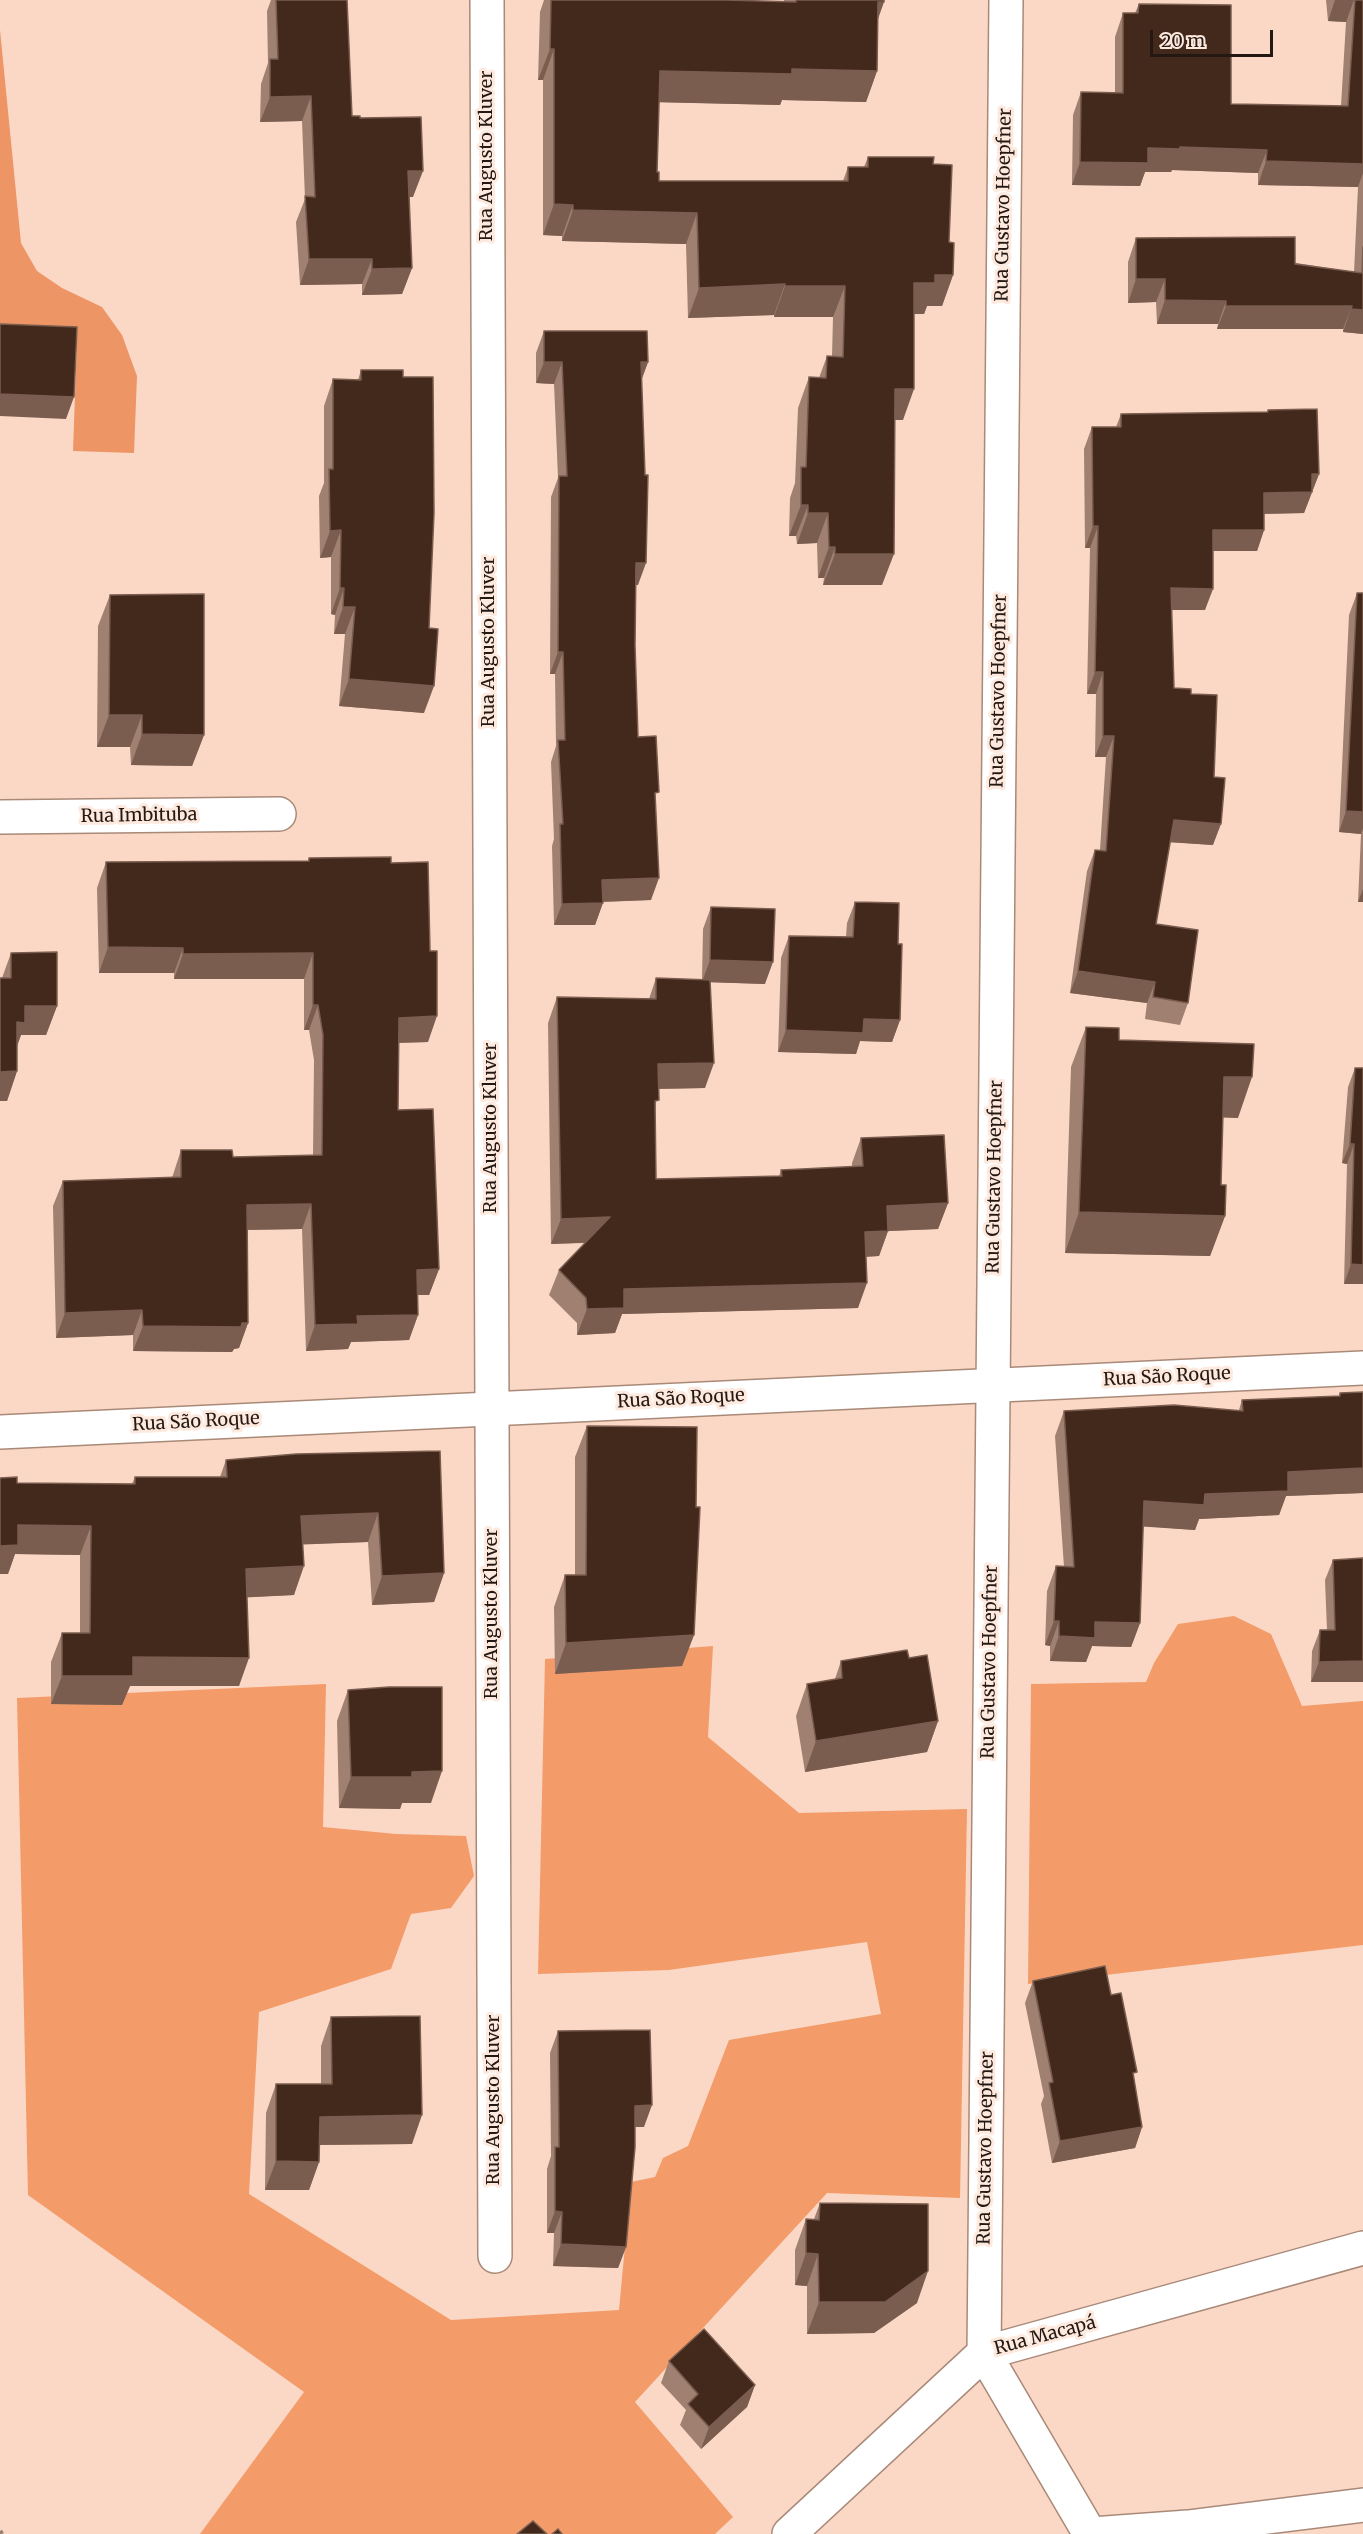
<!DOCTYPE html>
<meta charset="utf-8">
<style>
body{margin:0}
#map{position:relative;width:1363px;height:2534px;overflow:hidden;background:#fbd8c6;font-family:Merriweather,serif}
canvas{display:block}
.scale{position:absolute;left:1150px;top:30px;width:123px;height:27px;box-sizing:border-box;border:3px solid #241812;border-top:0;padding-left:8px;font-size:18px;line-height:21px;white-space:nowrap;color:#241812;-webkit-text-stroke:4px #fee9de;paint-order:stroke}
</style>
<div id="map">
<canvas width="1363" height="2534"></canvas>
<div class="scale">20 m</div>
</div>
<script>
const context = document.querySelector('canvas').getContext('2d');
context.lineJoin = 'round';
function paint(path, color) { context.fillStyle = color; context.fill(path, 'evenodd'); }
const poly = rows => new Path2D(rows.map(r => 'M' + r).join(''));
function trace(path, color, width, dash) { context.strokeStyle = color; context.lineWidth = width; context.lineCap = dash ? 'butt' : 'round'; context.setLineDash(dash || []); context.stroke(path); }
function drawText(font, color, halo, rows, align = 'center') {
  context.font = font + ' Merriweather,serif'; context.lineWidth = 6; context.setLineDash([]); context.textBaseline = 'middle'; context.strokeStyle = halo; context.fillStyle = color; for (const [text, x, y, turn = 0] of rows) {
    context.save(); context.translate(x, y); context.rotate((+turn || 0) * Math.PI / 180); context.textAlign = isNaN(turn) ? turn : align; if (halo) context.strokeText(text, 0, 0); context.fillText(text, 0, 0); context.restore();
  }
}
paint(poly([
 [0,30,21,243,37,271,62,288,102,307,122,335,137,376,134,453,73,451,77,340,0,337]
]), '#ed9564');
paint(poly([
 [1234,1616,1271,1634,1302,1706,1363,1701,1363,1945,1028,1984,1031,1684,1146,1682,1154,1663,1178,1624],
 [713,1646,708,1737,799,1813,967,1809,960,2198,827,2193,635,2402,733,2517,715,2534,200,2534,304,2392,28,2195,17,1698,326,1684,323,1827,396,1834,466,1836,474,1876,451,1908,411,1914,391,1969,259,2012,249,2194,451,2320,619,2310,631,2182,655,2177,663,2158,688,2146,729,2040,881,2014,867,1942,669,1970,538,1974,545,1659]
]), '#f39b69');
const street = poly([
 [487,0,495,2256],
 [1006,0,984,2353,1090,2534],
 [0,817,279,814],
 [789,2534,984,2353,1363,2248],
 [1092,2534,1188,2527,1363,2505]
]);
const secondary = poly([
 [0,1432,1363,1368]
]);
trace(street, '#a98978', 36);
trace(secondary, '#a98978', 36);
trace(street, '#fff', 33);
trace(secondary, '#fff', 33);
trace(poly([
 [0,2531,2,2534]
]), '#988073', 4.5, [10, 10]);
paint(poly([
 [271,0,347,0,352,116,360,118,413,197,409,197,412,268,402,294,362,295,362,284,300,285,296,222,305,199,302,121,260,122,261,84,268,63,267,11],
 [544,0,726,0,784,2,784,0,884,0,878,18,877,71,866,102,782,100,780,105,659,102,657,172,659,181,843,181,848,167,864,167,868,157,933,164,949,242,953,275,942,306,927,306,924,314,914,314,903,420,895,420,882,585,823,585,824,578,818,578,817,543,797,544,796,536,789,536,790,498,795,483,798,408,809,377,819,378,827,356,832,356,833,317,774,317,774,315,688,318,686,244,562,241,562,236,543,235,543,80,538,80,540,12],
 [1326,0,1363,0,1363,334,1343,332,1343,329,1217,329,1218,324,1157,324,1156,302,1128,303,1128,262,1136,238,1354,272,1358,187,1258,185,1258,173,1172,170,1171,172,1145,172,1140,186,1072,185,1073,115,1081,92,1115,93,1115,37,1123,13,1135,13,1139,4,1231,104,1341,106,1346,22,1328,21],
 [544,331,648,362,642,378,638,585,636,585,635,645,638,737,656,801,651,900,603,902,595,925,554,925,552,846,554,839,551,762,556,746,555,674,550,674,551,497,558,478,554,384,536,383,536,353],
 [361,370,424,713,339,706,345,634,334,634,335,615,331,614,331,557,320,558,319,496,324,483,324,406,333,379,358,380],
 [1268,410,1319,474,1304,513,1264,514,1264,530,1257,551,1213,551,1205,610,1171,610,1174,688,1191,694,1214,777,1213,845,1170,842,1156,924,1188,1003,1180,1025,1145,1019,1147,1003,1070,993,1087,871,1095,850,1100,850,1106,757,1095,757,1096,694,1087,694,1090,548,1085,548,1084,449,1092,427,1116,427,1121,414,1267,412],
 [1357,593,1363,593,1363,902,1358,902,1361,834,1339,832,1349,615],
 [110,595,204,735,192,766,131,765,130,747,97,747,98,626],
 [309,858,391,863,428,1042,399,1043,398,1110,439,1269,429,1295,418,1295,418,1315,409,1340,351,1342,348,1349,306,1351,302,1229,247,1230,248,1323,239,1348,234,1349,232,1352,133,1351,133,1335,56,1338,53,1206,63,1181,172,1178,181,1150,233,1157,313,1155,314,1060,309,1030,304,1030,304,979,174,979,174,973,99,973,97,888,106,862,308,861],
 [855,902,898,944,900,1020,892,1042,860,1041,856,1054,778,1052,781,958,789,936,846,937,847,923],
 [711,907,765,984,710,982,705,1088,658,1089,655,1110,656,1179,779,1176,781,1170,852,1167,852,1163,861,1138,948,1203,938,1229,888,1231,879,1256,866,1257,858,1308,622,1314,615,1333,577,1335,577,1323,549,1295,559,1270,585,1243,551,1244,548,1023,557,997,649,999,656,978,702,980,703,929],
 [11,953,57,1006,46,1035,21,1035,17,1045,17,1071,7,1101,0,1101,0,978,2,978],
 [1086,1027,1119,1040,1238,1118,1223,1117,1221,1185,1225,1216,1210,1256,1065,1253,1071,1067],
 [1355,1068,1363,1068,1363,1284,1344,1284,1347,1164,1342,1163,1348,1087],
 [1363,1392,1363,1493,1286,1496,1279,1515,1199,1519,1195,1530,1143,1526,1140,1623,1131,1647,1092,1646,1086,1662,1050,1661,1050,1646,1045,1645,1047,1591,1056,1566,1064,1567,1055,1436,1064,1411,1239,1410,1242,1400,1339,1396,1340,1393],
 [587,1426,694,1635,682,1666,555,1674,554,1607,565,1575,575,1575,575,1457],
 [440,1451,444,1573,434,1602,372,1605,368,1542,303,1544,294,1595,247,1597,239,1686,130,1686,122,1705,51,1704,51,1662,62,1633,80,1633,80,1555,15,1554,8,1574,17,1483,132,1484,135,1477,220,1477,226,1460],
 [1333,1560,1363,1682,1311,1682,1312,1651,1320,1630,1327,1630,1325,1580],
 [909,1658,938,1721,927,1752,805,1772,796,1716,807,1684,835,1679,841,1661],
 [348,1690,431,1803,402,1803,400,1809,339,1808,337,1721],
 [1033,1981,1111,1995,1134,2079,1142,2127,1135,2148,1052,2163,1041,2104,1044,2096,1025,2003],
 [331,2017,412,2144,320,2145,319,2162,309,2190,265,2190,266,2113,276,2084,321,2084,321,2046],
 [558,2031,644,2127,635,2127,626,2247,618,2268,553,2266,554,2233,547,2233,547,2169,551,2156,550,2053],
 [820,2203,917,2303,874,2333,807,2334,807,2286,795,2285,795,2250,806,2219,814,2219],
 [669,2361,755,2385,747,2407,701,2449,680,2425,686,2410,661,2383]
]), '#9f8071');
paint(poly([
 [1335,0,1354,0,1346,22,1328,21],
 [878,2,884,2,873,33],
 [550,49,554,49,543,80,538,80],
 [792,69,877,71,866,102,782,100,780,105,648,102,660,71],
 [311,96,302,121,260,122,270,97],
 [1180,147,1267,150,1258,173,1172,170,1171,172,1145,172,1140,186,1072,185,1080,162,1148,148],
 [1266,161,1363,164,1363,173,1358,187,1258,185],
 [408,171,423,171,413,197,399,197],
 [554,204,573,205,562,236,543,235],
 [573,210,697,213,686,244,562,241],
 [309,259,372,259,362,284,300,285],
 [412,268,402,294,362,295,372,269],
 [935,275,953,275,942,306,927,306,924,314,903,314,914,283],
 [1136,279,1165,279,1156,302,1128,303],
 [785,284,774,315,688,318,699,288],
 [785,286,845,286,833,317,774,317],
 [1165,300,1226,301,1218,324,1157,324],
 [1226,306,1352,306,1343,329,1217,329],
 [1351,309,1363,310,1363,334,1343,332],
 [544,362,562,362,554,384,536,383],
 [641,362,648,362,640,384],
 [895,389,914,389,903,420,884,420],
 [0,394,74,397,66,419,0,416],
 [1312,474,1319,474,1304,513,1256,514,1264,493],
 [801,505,808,505,796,536,789,536],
 [808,513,828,513,817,543,797,544],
 [1093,526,1098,526,1090,548,1085,548],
 [341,530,331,557,320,558,330,531],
 [1213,530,1264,530,1257,551,1205,551],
 [829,547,835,547,824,578,818,578],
 [835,554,894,554,882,585,823,585],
 [636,563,646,563,638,585,628,585],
 [340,588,344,588,335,615,331,614],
 [1171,588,1213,589,1205,610,1163,610],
 [343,607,355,607,345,634,334,634],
 [558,652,563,652,555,674,550,674],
 [1095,672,1103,672,1096,694,1087,694],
 [349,679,434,686,424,713,339,706],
 [109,715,142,715,130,747,97,747],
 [142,734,204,735,192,766,131,765],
 [1103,736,1114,736,1106,757,1095,757],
 [1346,811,1363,812,1363,828,1361,834,1339,832],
 [1174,820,1221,824,1213,845,1166,842],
 [659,878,651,900,594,902,602,880],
 [1363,889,1363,902,1358,902],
 [603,903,595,925,554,925,562,904],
 [108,947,183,948,174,973,99,973],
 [313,953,304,979,174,979,183,954],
 [710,960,773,962,765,984,702,982],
 [1078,971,1155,982,1147,1003,1070,993],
 [313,1005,318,1005,309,1030,304,1030],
 [25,1006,57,1006,46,1035,21,1035,15,1052,17,1022],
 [437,1016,428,1042,390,1043,399,1018],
 [864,1019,900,1020,892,1042,860,1041,856,1054,778,1052,786,1030],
 [714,1063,705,1088,648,1089,658,1064],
 [17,1071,7,1101,0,1101,0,1072],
 [1224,1077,1252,1077,1238,1118,1209,1117],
 [1350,1144,1354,1144,1347,1164,1342,1163],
 [948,1203,938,1229,888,1231,879,1256,856,1257,865,1232,887,1206],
 [311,1204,302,1229,238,1230,247,1205],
 [1079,1212,1225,1216,1210,1256,1065,1253],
 [610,1217,600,1242,551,1244,561,1219],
 [1351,1264,1363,1265,1363,1284,1344,1284],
 [439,1269,429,1295,408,1295,417,1270],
 [867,1283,858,1308,622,1314,615,1333,577,1335,587,1309,624,1289],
 [142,1310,133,1335,56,1338,65,1313],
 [418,1315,409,1340,351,1342,348,1349,306,1351,315,1325,357,1316],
 [248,1323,239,1348,234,1349,232,1352,133,1351,143,1326],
 [1363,1468,1363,1493,1286,1496,1279,1515,1199,1519,1195,1530,1135,1526,1144,1501,1205,1494,1288,1472],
 [378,1513,368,1542,290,1545,301,1516],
 [18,1525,91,1526,80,1555,15,1554,8,1574,0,1574,0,1546],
 [304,1566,294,1595,235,1598,246,1569],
 [444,1573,434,1602,372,1605,382,1576],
 [1054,1621,1059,1621,1050,1646,1045,1645],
 [1095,1622,1140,1623,1131,1647,1092,1646,1086,1662,1050,1661,1059,1636],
 [694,1635,682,1666,555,1674,566,1643],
 [133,1657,249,1658,239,1686,130,1686,122,1705,51,1704,62,1676],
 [1363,1661,1363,1682,1311,1682,1319,1662],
 [938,1721,927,1752,805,1772,816,1741],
 [442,1771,431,1803,402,1803,400,1809,339,1808,351,1777,412,1772],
 [652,2105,644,2127,627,2127,635,2106],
 [422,2115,412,2144,309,2145,320,2117],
 [1142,2127,1135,2148,1052,2163,1060,2141],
 [276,2161,319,2162,309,2190,265,2190],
 [555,2211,562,2212,554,2233,547,2233],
 [561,2244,626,2247,618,2268,553,2266],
 [806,2253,818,2254,807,2286,795,2285],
 [928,2271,917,2303,874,2333,807,2334,819,2302],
 [755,2385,747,2407,701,2449,709,2427]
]), '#7a5d4f');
const building = poly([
 [276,0,347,0,352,116,360,116,360,118,421,117,423,171,408,171,412,268,372,269,372,259,309,259,305,196,315,197,311,96,270,97,270,59,278,59,276,0],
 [551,0,726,0,796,2,796,0,884,0,884,2,878,2,877,71,792,69,792,74,660,71,657,172,659,172,659,181,848,181,848,167,868,167,868,157,934,157,933,164,952,165,949,242,954,243,953,275,935,275,935,283,914,283,914,389,895,389,894,554,835,554,835,547,829,547,828,513,808,513,808,505,801,505,801,467,806,467,809,377,826,378,827,356,843,357,845,286,785,286,785,284,699,288,697,213,573,210,573,205,554,204,554,49,550,49,551,0],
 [1355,0,1363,0,1363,164,1266,161,1267,150,1180,147,1180,149,1148,148,1148,163,1080,162,1081,92,1123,93,1123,13,1138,13,1139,4,1231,5,1231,104,1348,106,1355,0],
 [1295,237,1295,264,1362,273,1363,247,1363,310,1351,309,1352,306,1226,306,1226,301,1165,300,1165,279,1136,279,1136,238,1295,237],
 [0,324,77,327,74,397,0,394,0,324],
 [544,331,647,331,648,362,641,362,645,475,648,475,646,563,636,563,635,645,638,737,656,736,659,792,655,793,659,878,602,880,603,903,562,904,560,824,563,824,558,740,565,740,563,652,558,652,559,476,567,476,562,362,544,362,544,331],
 [361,370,403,370,403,377,433,377,434,513,429,628,438,629,434,686,349,679,355,607,343,607,344,588,340,588,341,530,330,531,329,469,333,469,333,379,361,380,361,370],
 [1317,409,1319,474,1312,474,1312,492,1264,493,1264,530,1213,530,1213,589,1171,588,1174,688,1191,689,1191,694,1217,695,1214,777,1225,778,1221,824,1174,820,1156,924,1198,930,1188,1003,1153,997,1155,982,1078,971,1095,850,1106,851,1114,736,1103,736,1103,672,1095,672,1098,526,1093,526,1092,427,1121,427,1121,414,1268,412,1268,410,1317,409],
 [1357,593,1363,593,1363,812,1346,811,1357,593],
 [204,594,204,735,142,734,142,715,109,715,110,595,204,594],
 [391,857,391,863,428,862,430,951,437,951,437,1016,399,1018,398,1110,433,1109,439,1269,417,1270,418,1315,357,1316,358,1324,315,1325,311,1204,247,1205,248,1323,242,1323,241,1327,143,1326,142,1310,65,1313,63,1181,181,1177,181,1150,232,1150,233,1157,322,1155,323,1035,318,1005,313,1005,313,953,183,954,183,948,108,947,106,862,309,861,309,858,391,857],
 [855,902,899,903,898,944,902,944,900,1020,864,1019,863,1033,786,1030,789,936,853,937,855,902],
 [711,907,775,909,773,962,710,960,711,907],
 [57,952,57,1006,25,1006,25,1023,17,1022,17,1071,0,1072,0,978,11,978,11,953,57,952],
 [656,978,710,980,714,1063,658,1064,659,1100,655,1101,656,1179,782,1176,781,1170,863,1166,861,1138,944,1135,948,1203,887,1206,888,1231,865,1232,867,1283,624,1289,624,1308,587,1309,586,1298,559,1270,610,1217,561,1219,557,997,656,999,656,978],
 [1086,1027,1119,1028,1119,1040,1254,1044,1252,1077,1224,1077,1221,1185,1226,1185,1225,1216,1079,1212,1086,1027],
 [1355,1068,1363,1068,1363,1265,1351,1264,1354,1144,1350,1144,1355,1068],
 [1363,1392,1363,1468,1288,1472,1288,1491,1205,1494,1204,1505,1144,1501,1140,1623,1095,1622,1095,1638,1059,1636,1059,1621,1054,1621,1056,1566,1074,1567,1064,1411,1174,1405,1243,1411,1242,1400,1340,1396,1340,1393,1363,1392],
 [587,1426,697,1427,696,1507,700,1507,694,1635,566,1643,565,1575,586,1575,587,1426],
 [440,1451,444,1573,382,1576,378,1513,301,1516,304,1566,246,1569,249,1658,133,1657,133,1676,62,1676,62,1633,90,1633,91,1526,18,1525,18,1545,0,1546,0,1478,17,1477,17,1483,135,1484,135,1477,227,1477,226,1460,296,1454,440,1451],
 [1363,1558,1363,1661,1319,1662,1320,1630,1335,1630,1333,1560,1363,1558],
 [907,1650,909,1658,927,1655,938,1721,816,1741,807,1684,842,1678,841,1661,907,1650],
 [389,1687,442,1687,442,1771,412,1772,412,1777,351,1777,348,1690,389,1687],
 [1105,1966,1111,1995,1121,1993,1137,2072,1133,2073,1142,2127,1060,2141,1049,2083,1053,2082,1033,1981,1105,1966],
 [420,2016,422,2115,320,2117,319,2162,276,2161,276,2084,332,2084,331,2017,420,2016],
 [650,2030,652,2105,635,2106,635,2147,626,2247,561,2244,562,2212,555,2211,555,2147,559,2147,558,2031,650,2030],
 [820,2203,928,2204,928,2271,885,2302,819,2302,818,2254,806,2253,806,2219,819,2220,820,2203],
 [704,2329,755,2385,709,2427,688,2404,698,2394,669,2361,704,2329],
 [533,2521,547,2534,517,2534,533,2521],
 [558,2529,562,2534,552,2534,558,2529]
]);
paint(building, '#43281c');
trace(building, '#7a5d4f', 1.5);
drawText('18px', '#241812', '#fee9de', [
 ["Rua Augusto Kluver",487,156,-90],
 ["Rua Gustavo Hoepfner",1004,205,-89],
 ["Rua Augusto Kluver",489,642,-90],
 ["Rua Gustavo Hoepfner",999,691,-89],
 ["Rua Imbituba",139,816,-1],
 ["Rua Augusto Kluver",491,1128,-90],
 ["Rua Gustavo Hoepfner",995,1177,-89],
 ["Rua São Roque",1167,1377,-3],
 ["Rua São Roque",681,1399,-3],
 ["Rua São Roque",196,1422,-3],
 ["Rua Augusto Kluver",492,1614,-90],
 ["Rua Gustavo Hoepfner",990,1662,-89],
 ["Rua Augusto Kluver",494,2100,-90],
 ["Rua Gustavo Hoepfner",986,2148,-89],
 ["Rua Macapá",1045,2336,-15]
]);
</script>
